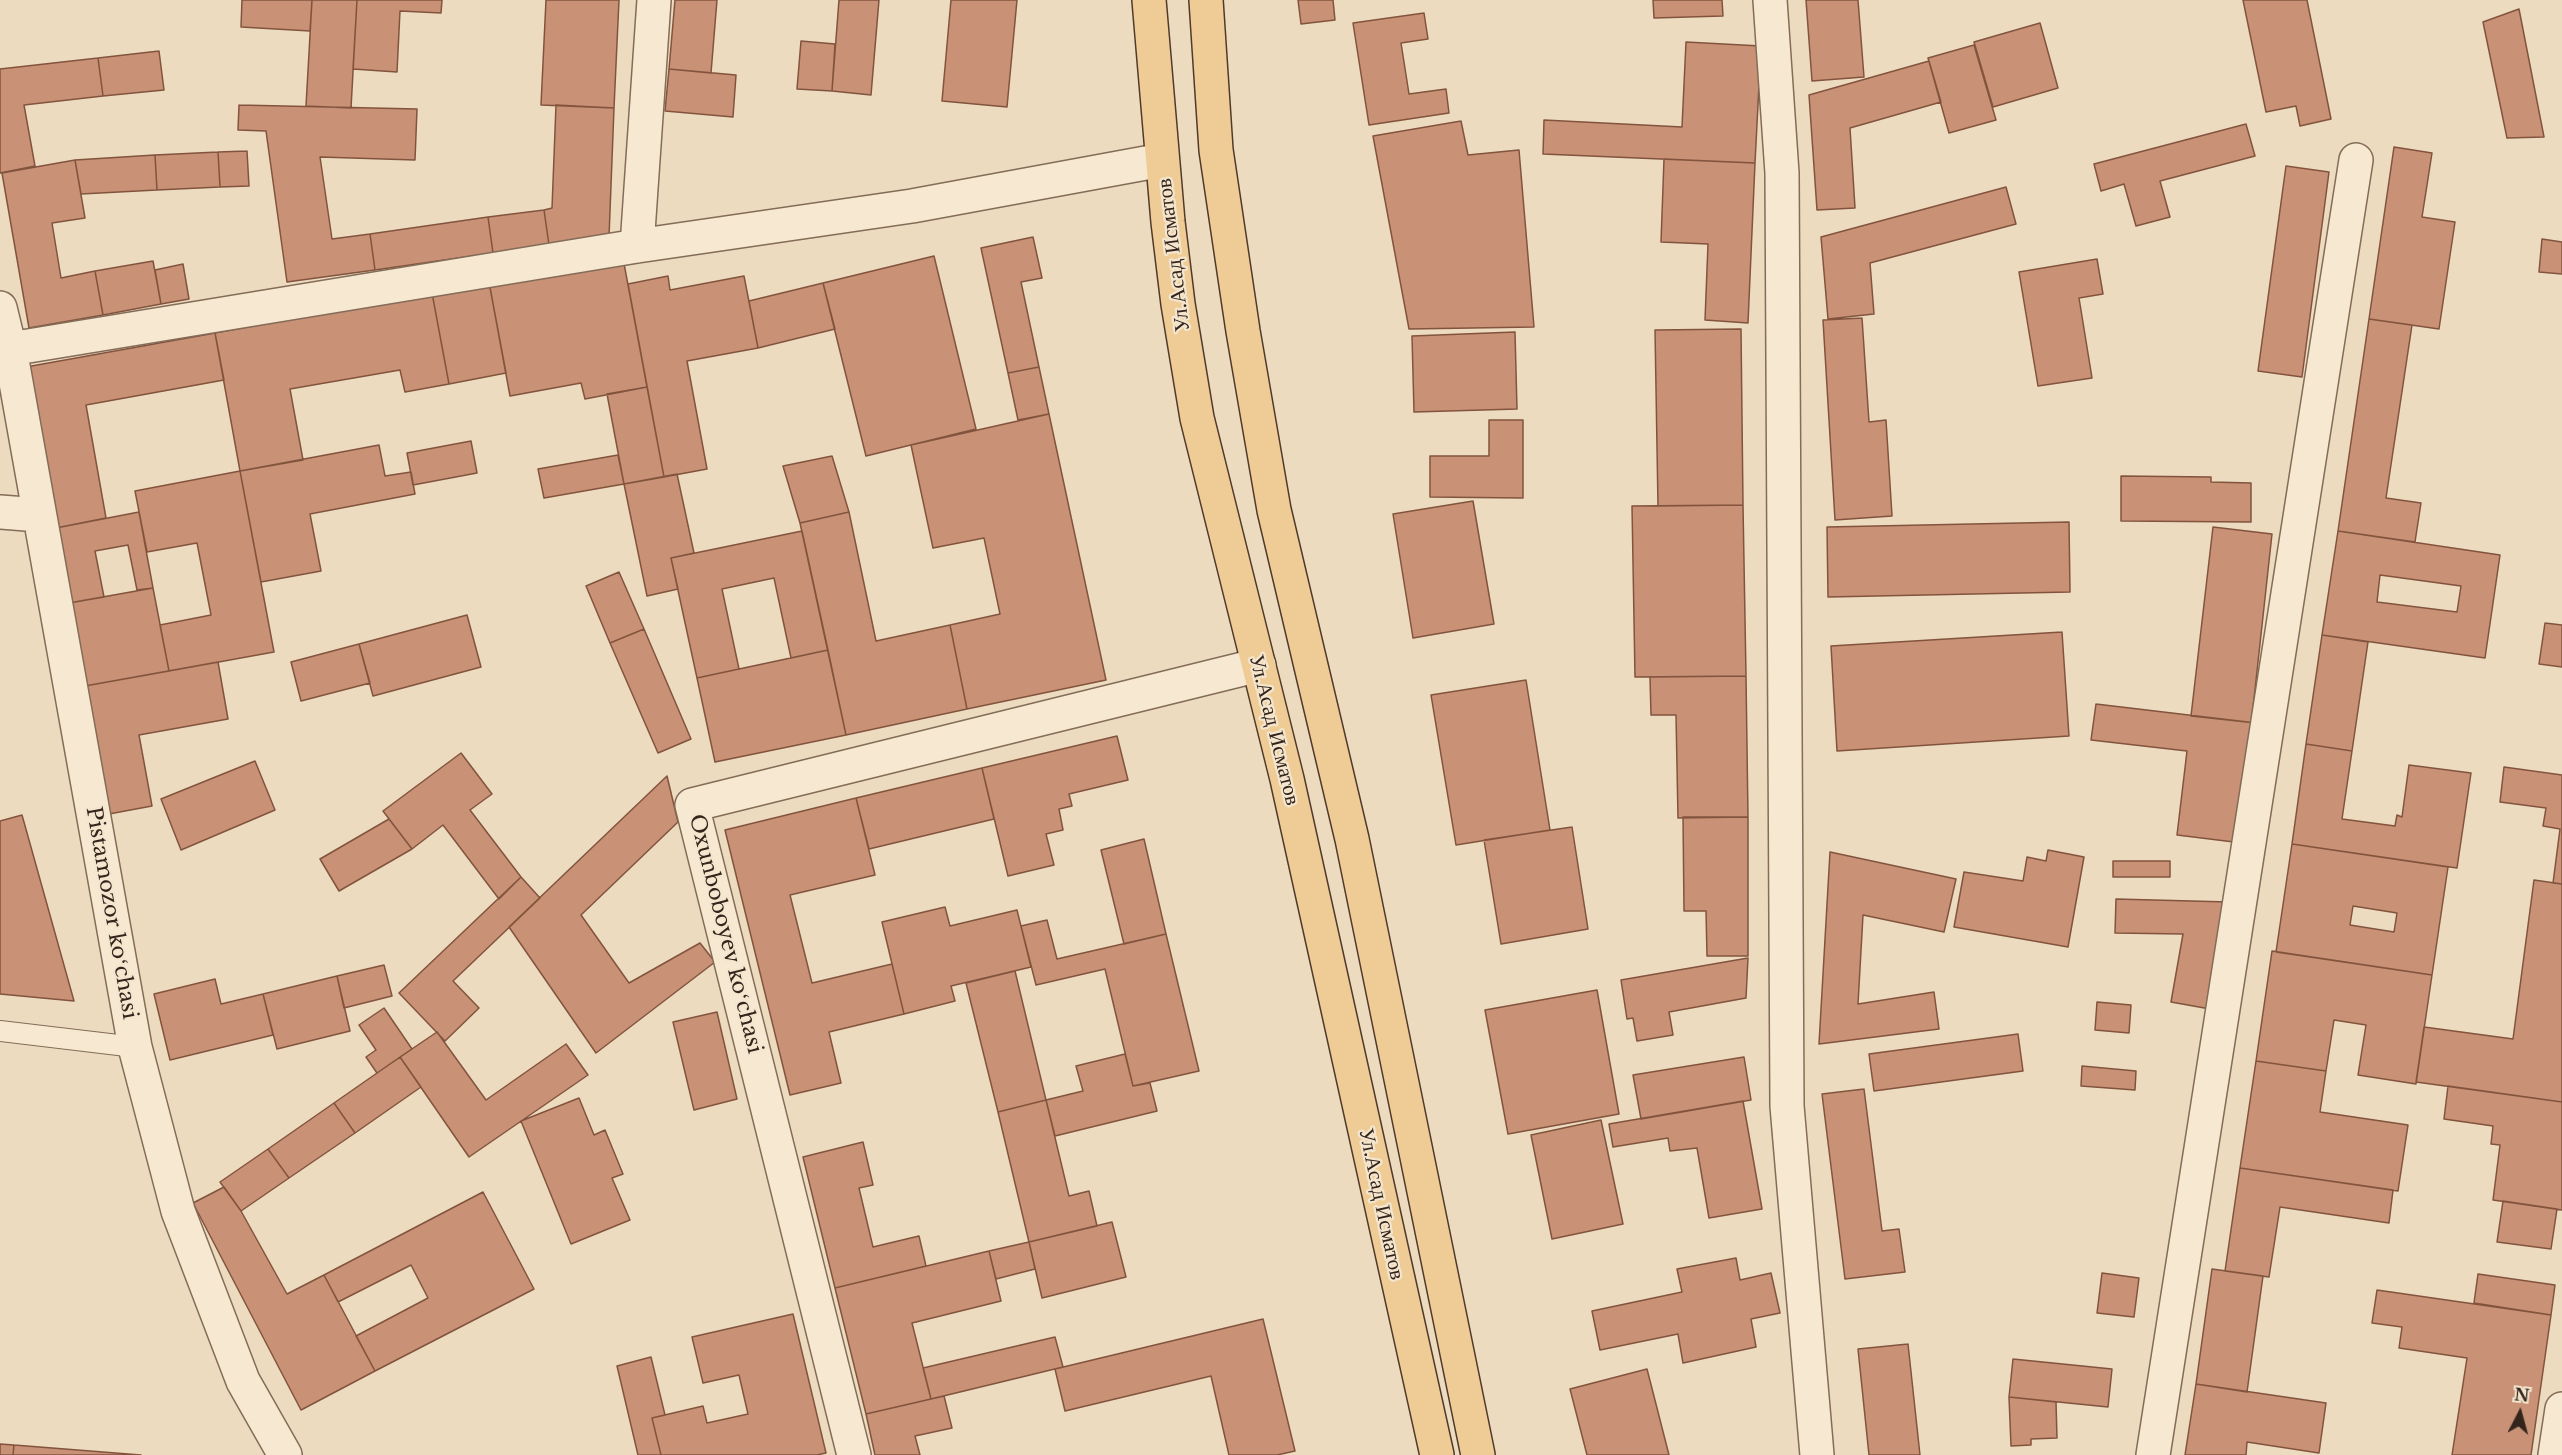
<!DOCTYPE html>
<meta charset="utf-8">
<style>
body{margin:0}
#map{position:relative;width:2562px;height:1455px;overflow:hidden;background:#ecdbbf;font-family:"Libre Baskerville",serif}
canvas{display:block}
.north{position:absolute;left:2490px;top:1383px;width:60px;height:60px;-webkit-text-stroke:4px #f4e6ce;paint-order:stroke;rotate:6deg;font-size:16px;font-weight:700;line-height:24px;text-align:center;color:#34251c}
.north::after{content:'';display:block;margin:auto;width:21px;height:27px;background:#34251c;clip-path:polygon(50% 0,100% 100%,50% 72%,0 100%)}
</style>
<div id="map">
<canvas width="2562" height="1455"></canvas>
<div class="north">N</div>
</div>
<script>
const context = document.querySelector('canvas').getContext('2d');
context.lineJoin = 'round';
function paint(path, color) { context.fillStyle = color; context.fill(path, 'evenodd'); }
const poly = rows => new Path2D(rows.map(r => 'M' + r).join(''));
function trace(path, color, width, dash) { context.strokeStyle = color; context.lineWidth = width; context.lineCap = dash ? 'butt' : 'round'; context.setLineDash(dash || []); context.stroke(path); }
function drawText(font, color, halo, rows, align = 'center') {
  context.font = font + ' "Libre Baskerville",serif'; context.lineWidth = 4.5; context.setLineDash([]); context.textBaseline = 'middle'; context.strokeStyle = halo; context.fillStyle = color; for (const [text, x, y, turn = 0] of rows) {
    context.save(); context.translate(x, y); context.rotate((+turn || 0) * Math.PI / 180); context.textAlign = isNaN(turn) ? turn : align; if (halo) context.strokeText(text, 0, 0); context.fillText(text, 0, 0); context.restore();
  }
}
const building = poly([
 [242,0,312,0,310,31,241,27,242,0],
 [312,0,357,0,351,108,306,106,312,0],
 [357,0,442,0,441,13,400,11,397,72,353,69,357,0],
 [546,0,619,0,614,108,541,105,546,0],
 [675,0,717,0,711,73,669,69,675,0],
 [839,0,879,0,871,95,832,91,839,0],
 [951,0,1017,0,1007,107,942,101,951,0],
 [1298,0,1333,0,1335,20,1301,24,1298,0],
 [1653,0,1722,0,1723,16,1654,18,1653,0],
 [1806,0,1858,0,1864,77,1812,81,1806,0],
 [2243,0,2307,0,2331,119,2300,126,2296,106,2266,112,2243,0],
 [2519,9,2544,137,2507,138,2483,22,2519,9],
 [1424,13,1428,39,1401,43,1409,94,1446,89,1449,113,1369,125,1353,23,1424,13],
 [2040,23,2058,88,1993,107,1974,42,2040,23],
 [801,41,835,44,832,91,797,89,801,41],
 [1686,42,1761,46,1755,163,1543,154,1544,120,1682,127,1686,42],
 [1974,45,1996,120,1949,133,1928,58,1974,45],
 [159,51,164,90,103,96,98,58,159,51],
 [98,58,103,96,24,105,35,166,0,173,0,69,98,58],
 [1929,61,1941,102,1850,128,1855,208,1817,210,1809,95,1929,61],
 [669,69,736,75,733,117,665,111,669,69],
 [239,105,417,109,415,160,320,157,332,239,370,234,375,270,287,282,266,131,238,130,239,105],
 [556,105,614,108,609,237,549,245,544,210,552,208,556,105],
 [1461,121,1468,155,1519,150,1534,327,1409,329,1373,136,1461,121],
 [2246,124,2255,156,2160,181,2170,217,2136,226,2124,184,2101,191,2094,164,2246,124],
 [2394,147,2432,153,2422,217,2455,222,2439,329,2369,319,2394,147],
 [247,151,249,186,220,187,218,152,247,151],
 [218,152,220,187,157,190,155,155,218,152],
 [155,155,157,190,81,194,75,160,155,155],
 [1664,159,1755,163,1748,323,1705,320,1708,244,1661,242,1664,159],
 [75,160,85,218,52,223,61,278,95,271,103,315,29,328,2,173,75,160],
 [2286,166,2329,172,2302,377,2258,371,2286,166],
 [2006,187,2016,224,1870,263,1874,314,1828,319,1821,237,2006,187],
 [544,210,549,245,493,253,488,217,544,210],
 [488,217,493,253,375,270,370,234,488,217],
 [1033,237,1042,278,1021,282,1039,367,1008,373,981,248,1033,237],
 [2542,239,2562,242,2562,274,2539,272,2542,239],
 [934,256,976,429,866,456,823,283,934,256],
 [623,258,647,387,585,399,581,383,510,396,489,282,623,258],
 [2097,259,2103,294,2079,298,2092,378,2038,386,2019,272,2097,259],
 [153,261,161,304,103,315,95,271,153,261],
 [183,264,189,299,161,304,155,270,183,264],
 [668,276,670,290,744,276,758,348,687,361,707,469,664,477,628,284,668,276],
 [489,282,506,373,449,384,432,293,489,282],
 [823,283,835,329,758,348,749,301,823,283],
 [432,293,449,384,405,392,400,370,290,389,303,460,240,471,215,333,432,293],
 [1862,318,1869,422,1886,420,1892,516,1835,520,1823,320,1862,318],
 [2369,319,2412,325,2386,498,2421,503,2415,542,2338,531,2369,319],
 [1741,329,1743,505,1658,506,1655,330,1741,329],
 [1515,332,1517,409,1414,412,1412,336,1515,332],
 [215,333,224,380,86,405,106,518,56,528,26,367,215,333],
 [1039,367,1049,414,1018,420,1008,373,1039,367],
 [647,387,664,477,624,484,607,394,647,387],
 [1049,414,1106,680,967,709,950,625,1000,614,984,538,933,548,911,445,1049,414],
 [1489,420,1523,420,1523,498,1430,497,1430,456,1489,456,1489,420],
 [471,441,477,473,413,485,407,453,471,441],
 [379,445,385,476,411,472,415,494,310,514,321,571,261,582,240,471,379,445],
 [618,455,624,484,544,498,538,469,618,455],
 [832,456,849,512,800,523,783,466,832,456],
 [240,471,274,652,169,671,160,625,211,615,197,543,147,552,135,491,240,471],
 [677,474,694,553,671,558,678,589,647,596,624,484,677,474],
 [2121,476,2211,477,2211,482,2251,483,2251,522,2121,521,2121,476],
 [1473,501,1494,624,1413,638,1393,514,1473,501],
 [1743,505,1746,676,1635,677,1632,506,1743,505],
 [139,512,153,588,137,590,128,545,95,551,104,597,69,603,56,528,139,512],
 [849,512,876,641,950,625,967,709,846,735,800,523,849,512],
 [2069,522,2070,592,1828,597,1827,527,2069,522],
 [2213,527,2272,534,2252,717,2257,718,2256,723,2191,716,2213,527],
 [802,531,828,650,791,658,774,578,722,589,739,669,697,678,671,558,802,531],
 [2338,531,2500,555,2485,658,2322,635,2338,531],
 [2380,575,2461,586,2457,612,2377,602,2380,575],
 [619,572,644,629,610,643,586,586,619,572],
 [153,588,169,671,85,686,69,603,153,588],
 [467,615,481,667,373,696,359,644,467,615],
 [2545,623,2562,625,2562,667,2539,664,2545,623],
 [644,629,691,739,658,753,610,643,644,629],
 [2062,632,2069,736,1837,751,1831,646,2062,632],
 [2322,635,2368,642,2352,751,2306,744,2322,635],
 [359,644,370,683,301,701,291,662,359,644],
 [828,650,846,735,715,762,697,678,828,650],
 [218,662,228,719,139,735,152,806,109,814,85,686,218,662],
 [1746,676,1748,817,1678,818,1676,715,1651,715,1650,677,1746,676],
 [1526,680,1550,830,1456,845,1431,695,1526,680],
 [2096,704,2256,723,2242,843,2177,835,2187,751,2091,740,2096,704],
 [1117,736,1128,780,1069,794,1072,806,1059,809,1063,830,1046,834,1054,865,1008,876,982,768,1117,736],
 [2306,744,2352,751,2342,819,2395,826,2397,815,2402,817,2409,765,2471,773,2457,868,2292,844,2306,744],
 [461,753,492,794,470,810,521,877,499,899,443,825,412,849,383,811,461,753],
 [255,761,275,810,181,850,161,799,255,761],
 [2504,767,2562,775,2562,884,2553,883,2560,829,2543,826,2546,808,2500,802,2504,767],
 [982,768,994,819,869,849,856,798,982,768],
 [667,776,678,822,581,915,629,983,700,943,715,962,596,1053,509,927,667,776],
 [856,798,875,875,790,895,812,983,892,964,904,1014,829,1032,841,1083,790,1095,725,830,856,798],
 [22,815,74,1001,0,994,0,821,22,815],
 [1683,817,1748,817,1748,956,1707,956,1706,911,1684,911,1683,817],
 [389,819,412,849,339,891,320,859,389,819],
 [1572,827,1588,929,1501,944,1484,840,1572,827],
 [1144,839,1166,934,1124,944,1101,850,1144,839],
 [2292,844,2448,867,2432,975,2276,952,2292,844],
 [2353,906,2397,913,2394,932,2350,925,2353,906],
 [2048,850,2084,857,2068,947,1954,927,1964,872,2023,881,2027,857,2046,861,2048,850],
 [1830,852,1956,879,1944,932,1863,915,1858,1004,1934,992,1939,1029,1819,1044,1830,852],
 [2113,861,2170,861,2170,877,2113,877,2113,861],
 [521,877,540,898,453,981,479,1008,445,1041,399,993,521,877],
 [2534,880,2562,884,2562,1102,2416,1082,2424,1027,2513,1039,2534,880],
 [2116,899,2229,902,2210,1009,2171,1002,2183,934,2115,933,2116,899],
 [945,907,950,926,1017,910,1031,967,951,986,955,1001,904,1014,882,922,945,907],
 [1047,920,1057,959,1166,934,1199,1071,1133,1086,1105,969,1036,985,1021,926,1047,920],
 [2272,951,2432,975,2416,1084,2358,1075,2366,1025,2334,1020,2326,1071,2256,1061,2272,951],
 [1748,958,1746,998,1669,1012,1673,1035,1637,1041,1633,1018,1627,1019,1621,980,1748,958],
 [384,965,392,996,344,1008,337,976,384,965],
 [1015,971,1046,1100,998,1112,966,983,1015,971],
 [337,976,350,1031,277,1049,263,994,337,976],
 [215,979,221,1004,263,994,273,1035,170,1060,154,994,215,979],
 [1597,990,1619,1114,1508,1134,1485,1010,1597,990],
 [2097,1002,2131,1005,2129,1033,2095,1030,2097,1002],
 [384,1008,412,1049,377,1073,366,1057,376,1050,359,1025,384,1008],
 [717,1012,737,1099,694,1110,673,1022,717,1012],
 [437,1032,486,1100,566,1044,588,1075,469,1157,400,1057,437,1032],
 [2018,1034,2023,1071,1874,1091,1869,1054,2018,1034],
 [1125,1054,1133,1086,1150,1083,1157,1111,1055,1136,1046,1100,1083,1091,1076,1066,1125,1054],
 [400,1057,421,1087,355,1133,334,1103,400,1057],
 [1744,1057,1751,1100,1641,1119,1633,1075,1744,1057],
 [2256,1061,2326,1071,2320,1112,2408,1125,2398,1191,2240,1168,2256,1061],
 [2082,1066,2136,1071,2135,1090,2081,1086,2082,1066],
 [2448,1086,2562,1102,2562,1210,2493,1200,2500,1145,2491,1144,2493,1126,2444,1119,2448,1086],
 [1864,1089,1882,1231,1899,1229,1905,1272,1845,1279,1822,1094,1864,1089],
 [579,1098,594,1135,605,1130,623,1174,612,1178,630,1220,571,1244,521,1121,579,1098],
 [1046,1100,1069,1196,1089,1191,1097,1226,1029,1242,998,1112,1046,1100],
 [1743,1101,1762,1209,1709,1218,1697,1148,1670,1151,1668,1138,1613,1147,1609,1124,1743,1101],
 [334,1103,355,1133,289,1178,268,1149,334,1103],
 [1601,1120,1623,1224,1552,1239,1531,1135,1601,1120],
 [863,1142,873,1185,859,1188,873,1247,919,1236,926,1266,835,1288,803,1157,863,1142],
 [268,1149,289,1178,241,1211,220,1182,268,1149],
 [2240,1168,2393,1190,2389,1223,2280,1207,2269,1277,2225,1271,2240,1168],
 [224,1187,241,1211,287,1294,324,1275,375,1371,301,1410,193,1203,224,1187],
 [483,1192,534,1289,375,1371,356,1336,428,1298,411,1265,338,1302,324,1275,483,1192],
 [2503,1201,2557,1209,2551,1249,2497,1242,2503,1201],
 [1112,1222,1126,1277,1042,1298,1029,1242,1112,1222],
 [1029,1242,1035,1269,996,1279,989,1251,1029,1242],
 [989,1251,1001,1301,912,1323,931,1399,866,1414,835,1288,989,1251],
 [1736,1258,1740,1280,1771,1273,1780,1313,1751,1319,1756,1347,1683,1363,1678,1334,1600,1350,1592,1311,1682,1292,1677,1269,1736,1258],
 [2212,1269,2263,1276,2247,1392,2196,1384,2212,1269],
 [2102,1273,2139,1278,2134,1317,2097,1313,2102,1273],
 [2478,1274,2555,1285,2551,1315,2474,1303,2478,1274],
 [2377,1290,2551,1315,2531,1455,2452,1455,2467,1358,2399,1348,2402,1327,2372,1323,2377,1290],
 [793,1314,826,1453,817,1455,661,1455,652,1418,703,1406,707,1423,748,1414,739,1375,703,1383,692,1337,793,1314],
 [1263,1319,1295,1451,1277,1455,1229,1455,1211,1376,1065,1411,1055,1369,1263,1319],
 [1055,1337,1063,1367,931,1399,923,1368,1055,1337],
 [1908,1344,1920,1455,1869,1455,1858,1349,1908,1344],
 [651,1357,665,1415,652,1418,661,1455,638,1455,617,1366,651,1357],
 [2013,1359,2112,1369,2108,1407,2009,1397,2013,1359],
 [1647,1369,1669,1455,1587,1455,1570,1389,1647,1369],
 [2196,1384,2326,1403,2319,1453,2247,1442,2246,1455,2185,1455,2196,1384],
 [944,1396,952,1428,915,1436,920,1455,875,1455,866,1414,944,1396],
 [2009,1397,2056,1402,2057,1438,2031,1439,2031,1445,2011,1446,2009,1397],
 [0,1444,14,1445,13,1455,0,1455,0,1444],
 [14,1445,141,1455,13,1455,14,1445]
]);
paint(building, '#c99175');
trace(building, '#82543e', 1.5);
const lane = poly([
 [0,1031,135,1047]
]);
const street = poly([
 [1770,0,1782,173,1787,1106,1817,1455],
 [637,246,654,0],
 [0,308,10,349,135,1047,178,1211,243,1381,285,1455],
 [10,349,637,246,912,206,1162,160],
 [0,512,39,515],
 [854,1455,692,805,1259,665],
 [2153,1455,2356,160],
 [2555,1455,2562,1409]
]);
const primary = poly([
 [1149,0,1168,222,1178,304,1197,418,1287,779,1437,1455],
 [1206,0,1216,150,1243,331,1274,510,1352,839,1478,1455]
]);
trace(lane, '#846c58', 22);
trace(street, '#846c58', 36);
trace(primary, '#513a2c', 36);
trace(lane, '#f7e9d1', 20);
trace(street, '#f7e9d1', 33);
trace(primary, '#efcc96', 33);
drawText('21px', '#34251c', '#f4e6ce', [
 ["Ул.Асад Исматов",1174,255,-97],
 ["Ул.Асад Исматов",1274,730,76],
 ["Pistamozor koʻchasi",111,913,80],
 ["Oxunboboyev koʻchasi",725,934,76],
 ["Ул.Асад Исматов",1381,1204,78]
]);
</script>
